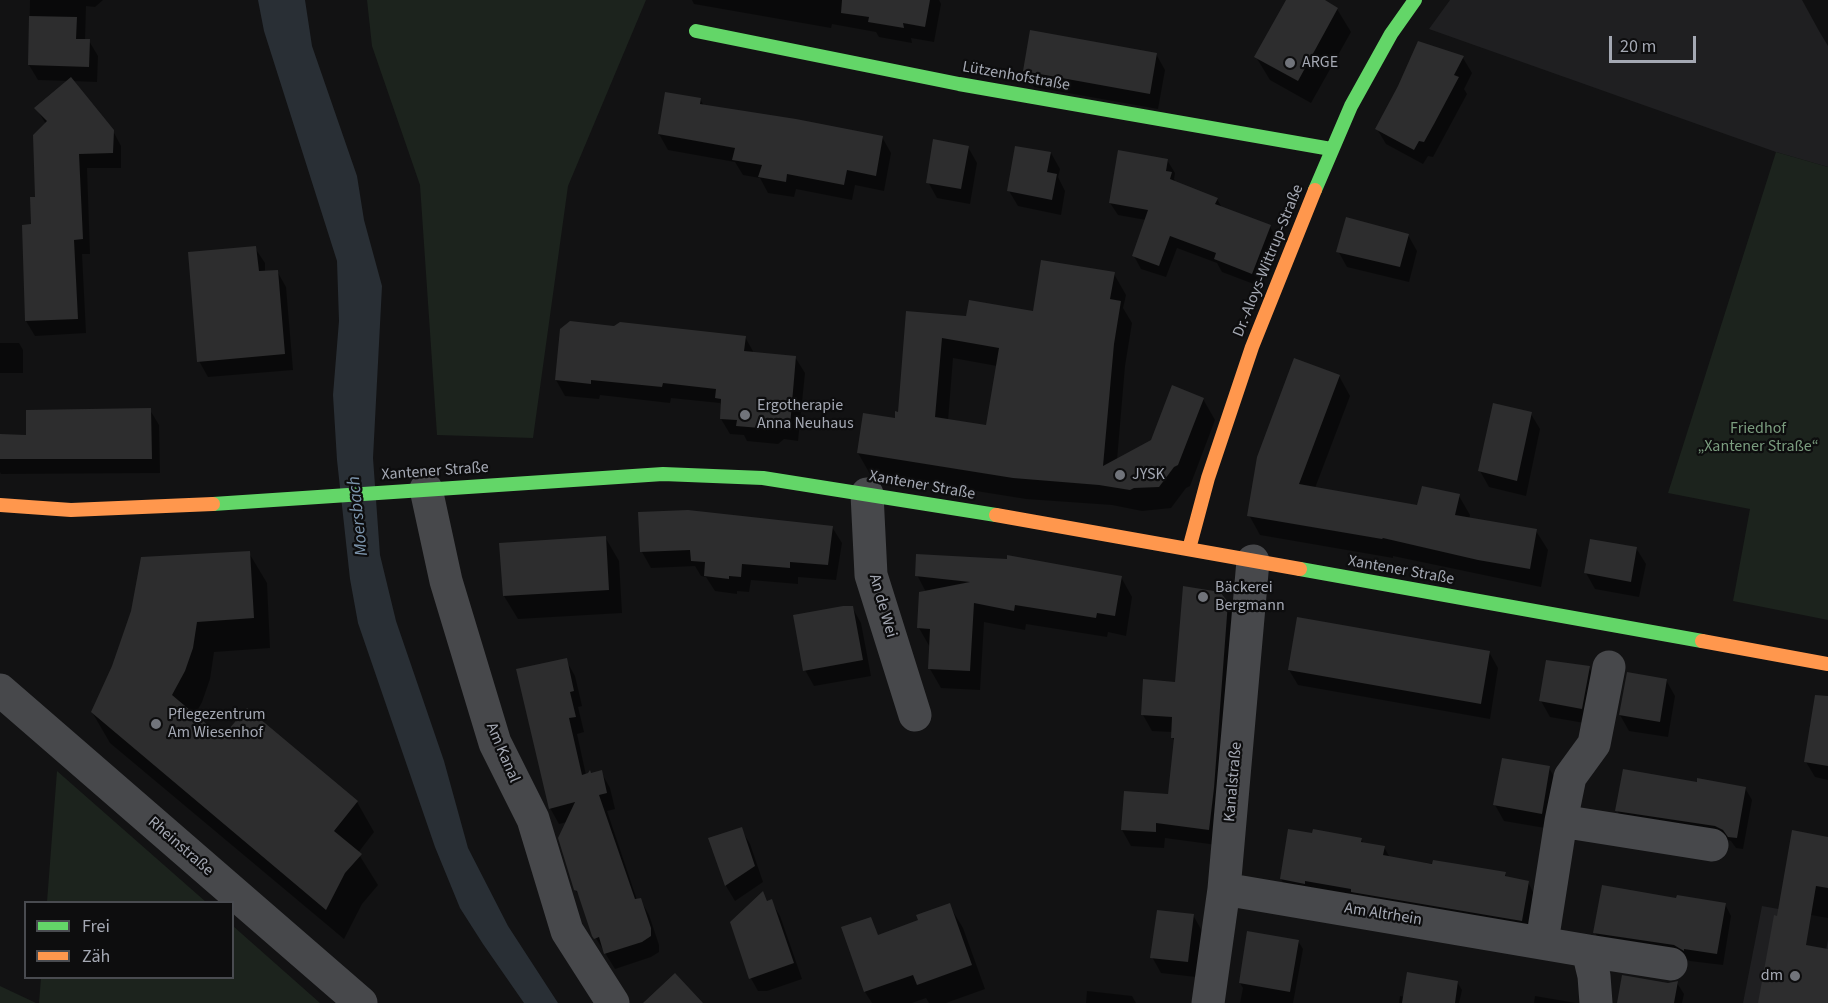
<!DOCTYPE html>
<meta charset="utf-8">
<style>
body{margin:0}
#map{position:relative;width:1828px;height:1003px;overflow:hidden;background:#121213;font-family:"Source Sans 3",sans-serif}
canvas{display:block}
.legend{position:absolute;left:24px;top:901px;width:210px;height:78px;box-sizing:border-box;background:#0d0d0e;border:2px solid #494b50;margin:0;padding:8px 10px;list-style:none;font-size:18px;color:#a4a8b3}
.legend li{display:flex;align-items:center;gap:12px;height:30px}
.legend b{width:30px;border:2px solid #494b50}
.scale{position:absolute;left:1609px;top:36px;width:87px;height:27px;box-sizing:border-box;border:3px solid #a4a8b3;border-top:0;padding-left:8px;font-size:18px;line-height:21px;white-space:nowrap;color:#a4a8b3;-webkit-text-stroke:4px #0d0d0e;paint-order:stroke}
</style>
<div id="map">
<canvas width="1828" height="1003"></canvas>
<ul class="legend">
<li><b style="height:8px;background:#63d668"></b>Frei</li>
<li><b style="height:8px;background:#ff974d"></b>Zäh</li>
</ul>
<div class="scale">20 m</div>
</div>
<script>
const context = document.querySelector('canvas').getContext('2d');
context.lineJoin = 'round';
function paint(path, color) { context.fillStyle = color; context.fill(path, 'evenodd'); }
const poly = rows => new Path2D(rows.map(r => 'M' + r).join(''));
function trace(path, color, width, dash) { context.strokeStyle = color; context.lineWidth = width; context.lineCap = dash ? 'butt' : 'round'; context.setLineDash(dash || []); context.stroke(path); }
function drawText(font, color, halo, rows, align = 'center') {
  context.font = font + ' "Source Sans 3",sans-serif'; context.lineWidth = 4.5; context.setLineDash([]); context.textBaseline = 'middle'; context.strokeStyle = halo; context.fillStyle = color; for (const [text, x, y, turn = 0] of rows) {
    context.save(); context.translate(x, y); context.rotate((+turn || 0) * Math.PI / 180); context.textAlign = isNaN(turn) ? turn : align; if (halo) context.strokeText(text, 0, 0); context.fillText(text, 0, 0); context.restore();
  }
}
paint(poly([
 [1450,0,1828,0,1828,167,1776,152,1429,29],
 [1762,906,1828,918,1828,1003,1743,1003]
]), '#1f1f21');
paint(poly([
 [367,0,646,0,568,186,533,438,437,435,420,185,372,46],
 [1776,152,1828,167,1828,620,1733,601,1750,509,1668,493],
 [57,771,206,902,47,902],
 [233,926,320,1003,39,1003,41,978,232,978],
 [0,986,36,1003,0,1003]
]), '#1c231d');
paint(poly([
 [258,0,305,0,312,46,357,176,364,220,382,286,373,458,380,555,396,621,444,761,468,848,508,926,558,1003,524,1003,483,944,460,908,435,847,358,623,350,579,337,460,333,395,339,321,337,261,264,31]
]), '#292f35');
paint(poly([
 [30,0,103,0,95,7,86,6,85,40,89,41,98,56,97,82,72,81,113,131,121,146,121,168,87,168,90,254,82,254,86,333,35,336,26,321,24,226,33,225,46,124,36,108,69,81,38,80,29,65],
 [692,0,939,0,941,4,934,42,911,38,912,43,879,37,876,32,832,24,831,28,694,4],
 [1288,0,1321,0,1337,9,1351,32,1311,103,1270,80,1256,57],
 [1802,0,1828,0,1828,46,1819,31],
 [1419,43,1463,58,1472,73,1464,89,1467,94,1433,157,1428,156,1423,164,1386,144,1377,129,1399,87],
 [1156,54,1165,70,1158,109,1034,87,1024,71],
 [700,99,704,106,882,137,891,153,884,191,855,185,852,200,796,189,794,197,768,193,760,178,743,175,735,162,668,150,659,134],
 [968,147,977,163,970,204,937,198,928,182],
 [1051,153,1060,169,1058,177,1065,191,1061,215,1018,206,1009,191],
 [1167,160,1175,173,1174,179,1176,183,1217,199,1222,208,1270,227,1277,239,1259,286,1222,272,1217,263,1177,248,1166,277,1141,269,1134,256,1146,220,1118,215,1110,203],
 [1408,235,1417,251,1409,282,1347,267,1338,251],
 [255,248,265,263,265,272,277,271,286,287,293,370,208,377,199,361],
 [1114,274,1126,295,1123,308,1132,323,1125,366,1117,460,1152,441,1203,399,1215,420,1190,486,1186,488,1171,508,1142,511,1112,505,1026,499,870,474,858,453,897,420,899,413,907,313,968,318,1034,313],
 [953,358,997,366,987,427,948,421],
 [745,337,754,353,795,357,805,373,798,441,784,439,778,444,747,441,744,435,730,434,721,419,722,407,720,403,671,398,670,403,600,395,599,399,565,396,556,380],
 [0,343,19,343,23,350,23,373,0,373],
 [1339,376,1350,396,1315,488,1419,506,1459,496,1470,515,1469,519,1536,531,1548,550,1541,587,1393,556,1393,558,1260,535,1249,515],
 [150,410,159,425,160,473,1,474,0,472,0,436,27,436],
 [1531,414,1540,429,1526,496,1489,487,1480,471],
 [640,513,832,527,842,543,836,580,798,577,798,584,751,580,749,592,737,591,737,594,715,591,706,577,701,576,695,566,651,568,642,552],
 [605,537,619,561,622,613,518,619,504,596,501,544],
 [1636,548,1646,564,1639,597,1595,589,1586,573],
 [249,553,267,583,270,648,214,652,210,679,202,702,195,715,222,739,357,802,374,832,358,853,378,885,362,904,344,939,110,743,92,712],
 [917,575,1121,577,1132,597,1126,636,1108,632,1107,637,1026,624,1025,630,984,622,980,690,941,688,930,669,931,649,919,628,926,592],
 [1227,603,1236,619,1217,845,1165,838,1164,848,1131,846,1122,830,1168,796,1175,742,1172,737,1172,732,1152,731,1143,715,1176,683],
 [852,607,861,623,871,676,814,686,805,670],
 [1489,652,1498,668,1490,719,1298,685,1289,670],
 [566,660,575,676,582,706,578,707,584,732,577,734,586,775,601,772,610,788,615,809,607,811,637,900,640,899,649,915,659,945,659,952,651,957,615,969,594,935,581,899,575,889,567,822,559,824,550,808],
 [1589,667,1598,683,1590,724,1550,717,1541,701],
 [1666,680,1675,696,1668,737,1629,731,1620,715],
 [1828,742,1828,780,1815,777,1806,762],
 [1549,768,1558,783,1551,829,1504,821,1495,805],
 [1698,783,1745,788,1752,800,1743,849,1736,848,1731,841,1723,838,1623,822,1617,810],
 [741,829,750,844,763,882,735,901,726,886,710,839],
 [1828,838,1828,940,1826,950,1828,950,1828,1003,1760,1003,1778,918],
 [1361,839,1364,844,1384,847,1390,858,1505,873,1507,878,1528,882,1534,894,1528,932,1288,891,1281,879],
 [763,893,768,902,771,901,780,916,802,979,767,991,758,991,749,975],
 [1678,900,1725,904,1731,916,1723,965,1690,961,1682,957,1602,944,1595,933],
 [949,905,963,928,985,989,946,1003,929,1003,926,998,912,1003,872,1003,865,992,850,951,878,936,920,921],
 [1193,915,1202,931,1196,977,1161,973,1152,957],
 [1298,941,1303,949,1293,1003,1240,1003,1243,988,1240,983],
 [1457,982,1462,990,1459,1003,1399,1003,1400,996,1404,997],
 [1677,983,1684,994,1682,1003,1618,1003,1668,984],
 [1087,991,1132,996,1136,1003,1086,1003],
 [1535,996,1576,1003,1534,1003]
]), '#0007');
paint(poly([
 [842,0,930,0,925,27,903,23,904,28,868,22,869,17,841,13],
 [1286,0,1325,0,1338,8,1298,81,1254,57],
 [29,16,77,17,76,39,90,39,89,67,28,65],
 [1030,30,1157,53,1150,94,1023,71],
 [1418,41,1464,56,1454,75,1459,77,1434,124,1424,142,1419,141,1414,150,1375,129,1398,86],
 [71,77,114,130,113,153,79,154,83,239,74,240,78,319,25,321,22,225,31,224,30,197,35,197,33,135,47,121,34,108],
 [665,92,701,98,700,104,796,119,883,136,876,176,847,170,844,185,787,174,786,182,758,177,762,165,732,160,735,148,658,134],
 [933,139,969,146,961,189,926,183],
 [1015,146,1051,152,1047,172,1057,174,1052,200,1007,191],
 [1118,150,1168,159,1166,171,1172,172,1170,179,1218,198,1215,204,1271,225,1252,274,1214,259,1216,253,1170,236,1159,266,1132,256,1148,210,1109,203],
 [1346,217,1409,234,1400,267,1336,252],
 [256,246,259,271,278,270,285,354,197,362,188,252],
 [1041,260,1115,272,1110,299,1121,301,1114,344,1103,466,1151,440,1172,385,1204,398,1178,465,1174,467,1159,487,1134,488,1130,490,1099,485,1013,478,857,453,863,413,895,418,895,411,898,412,906,311,966,316,969,300,1033,311],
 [942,338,999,348,986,425,935,417],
 [570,321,614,326,620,322,746,336,744,351,796,356,790,426,775,424,769,429,760,428,736,426,737,420,720,419,721,399,715,398,716,389,663,383,662,387,591,380,591,384,555,380,560,329],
 [1294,358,1340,375,1299,484,1417,505,1422,486,1460,494,1455,515,1537,529,1530,569,1478,560,1383,538,1382,539,1247,516,1257,457],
 [1493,403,1532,412,1517,481,1478,471],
 [151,408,152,459,0,459,0,434,26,435,26,410],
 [688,510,833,526,828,565,790,562,790,568,742,564,741,577,729,576,729,579,704,576,705,562,691,561,690,550,640,552,638,512],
 [606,536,609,590,503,596,499,543],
 [1590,539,1637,547,1631,582,1584,573],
 [250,551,254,618,197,622,193,648,185,671,172,695,222,737,247,708,358,801,334,831,362,854,345,873,326,910,91,712,112,666,131,611,141,557],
 [916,554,1007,559,1007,555,1122,576,1115,616,1097,613,1096,618,1015,605,1014,611,974,603,970,671,928,669,930,629,917,628,919,592,970,582,915,576],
 [1183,586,1220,592,1228,602,1214,788,1209,830,1156,823,1156,832,1121,830,1124,791,1168,794,1174,738,1171,738,1172,717,1141,715,1143,679,1175,682],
 [843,606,853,606,863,660,803,671,793,615],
 [1297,617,1490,651,1481,704,1288,670],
 [567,658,574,691,570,692,576,717,569,718,582,775,588,773,590,770,591,773,602,770,607,793,599,795,635,899,641,898,651,928,651,936,642,942,604,954,599,937,594,939,592,936,577,891,574,890,558,838,575,802,549,809,516,669],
 [1546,660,1590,666,1582,709,1539,701],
 [1627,672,1667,679,1660,722,1619,715],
 [1815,695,1828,696,1828,766,1804,762],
 [1502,758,1550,766,1542,814,1493,805],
 [1623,769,1697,782,1697,778,1746,787,1737,838,1728,837,1723,830,1715,826,1615,811],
 [742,827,755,866,725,886,708,838],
 [1288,829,1312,833,1313,829,1362,838,1361,842,1385,846,1383,855,1432,864,1433,860,1458,864,1506,872,1505,876,1529,881,1522,921,1351,892,1351,889,1305,881,1305,884,1280,879],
 [1792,830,1828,837,1828,888,1816,886,1806,945,1828,949,1828,1003,1758,1003,1774,915,1777,916],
 [1602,885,1676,898,1677,895,1726,903,1717,954,1684,949,1684,951,1674,945,1593,933],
 [763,891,767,901,772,899,794,963,749,979,730,922],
 [950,903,972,965,917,985,913,975,864,992,841,927,871,917,878,935,918,920,916,915],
 [1157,910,1194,914,1188,962,1150,958],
 [1247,931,1299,940,1290,992,1239,983],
 [1407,972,1458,981,1455,1003,1402,1003],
 [675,973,703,1003,643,1003],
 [1622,975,1668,983,1678,981,1674,1003,1617,1003]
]), '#2d2d2e');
trace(poly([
 [426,489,446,581,495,743,533,819,567,931,613,1003],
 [867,494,871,575,915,715],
 [0,690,361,1003],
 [1561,821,1712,845],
 [1224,889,1588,951,1594,976,1596,1003],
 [1542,942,1561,821,1570,777,1594,744,1609,667],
 [1588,951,1671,964],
 [1208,1003,1224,889,1253,561]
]), '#47484b', 33);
trace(poly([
 [696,31,959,84,1331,149],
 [1315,190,1351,106,1391,34,1415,0],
 [213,504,663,474,763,478,996,515],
 [1300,569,1702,641]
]), '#63d668', 14);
trace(poly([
 [0,505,71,510,213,504],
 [996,515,1300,569],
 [1189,549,1208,478,1252,347,1315,190],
 [1702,641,1828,664]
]), '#ff974d', 14);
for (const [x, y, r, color] of [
 [1290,63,6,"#71747b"],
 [745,415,6,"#71747b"],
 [1120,475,6,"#71747b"],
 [1203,597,6,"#71747b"],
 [156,724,6,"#71747b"],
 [1795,976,6,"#71747b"]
]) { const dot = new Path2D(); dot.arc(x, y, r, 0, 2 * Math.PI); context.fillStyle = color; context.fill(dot); trace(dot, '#0d0d0e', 2); }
drawText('16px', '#a4a8b3', '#0d0d0e', [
 ["ARGE",1302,63],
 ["Ergotherapie",757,406],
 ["Anna Neuhaus",757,424],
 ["JYSK",1132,475],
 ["Bäckerei",1215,588],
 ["Bergmann",1215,606],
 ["Pflegezentrum",168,715],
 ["Am Wiesenhof",168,733],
 ["dm",1783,976,"right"]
], 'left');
drawText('16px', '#a4a8b3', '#0d0d0e', [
 ["Lützenhofstraße",1016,77,10],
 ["Dr.-Aloys-Wittrup-Straße",1269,261,-68],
 ["Xantener Straße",435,472,-4],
 ["Xantener Straße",922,486,10],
 ["Xantener Straße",1401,571,10],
 ["An de Wei",882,606,74],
 ["Am Kanal",502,753,67],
 ["Kanalstraße",1234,782,-85],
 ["Rheinstraße",180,847,41],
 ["Am Altrhein",1383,915,9]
]);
drawText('16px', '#7b9d7f', '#0d0d0e', [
 ["Friedhof",1758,429],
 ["„Xantener Straße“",1758,447]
]);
drawText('italic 18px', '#7c95ad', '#0d0d0e', [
 ["Moersbach",359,516,-96]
]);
</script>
